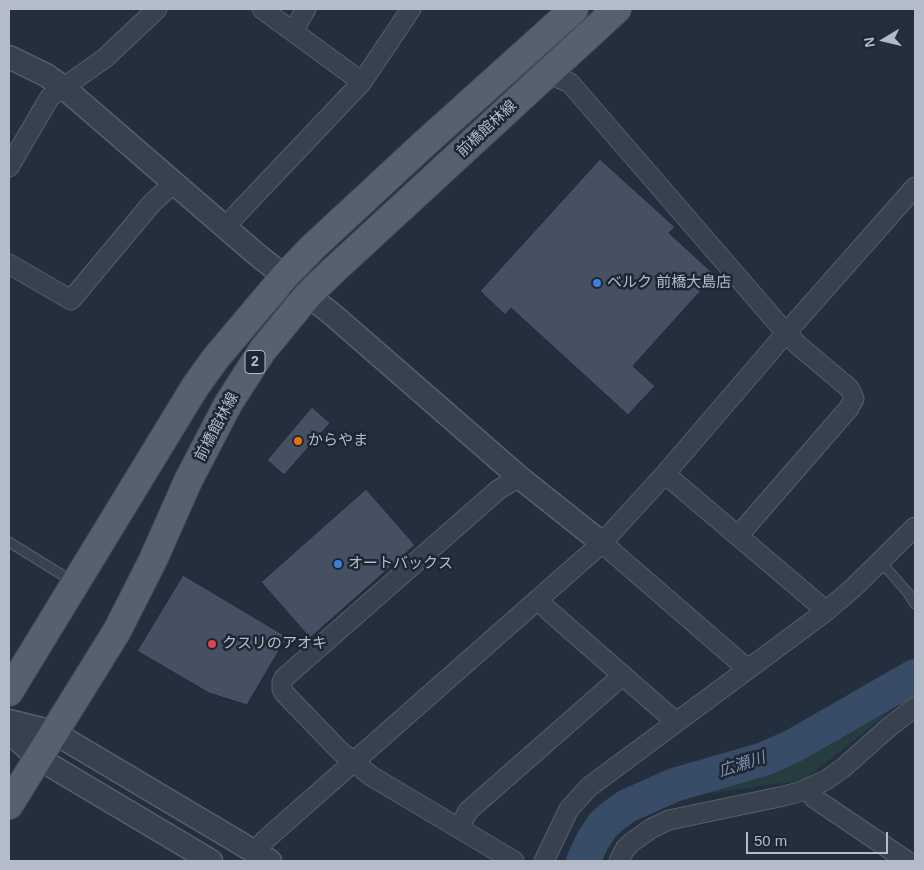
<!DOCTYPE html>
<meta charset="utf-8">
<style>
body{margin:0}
#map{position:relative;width:924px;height:870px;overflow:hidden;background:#242f3e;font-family:Helvetica,sans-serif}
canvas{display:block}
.frame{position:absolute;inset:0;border:10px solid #b4bcc9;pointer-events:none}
.north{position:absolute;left:859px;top:15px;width:50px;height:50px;-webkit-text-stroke:4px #1d2633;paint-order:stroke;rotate:261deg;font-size:14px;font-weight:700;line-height:20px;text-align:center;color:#b4bcc9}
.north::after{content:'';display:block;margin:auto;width:18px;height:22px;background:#b4bcc9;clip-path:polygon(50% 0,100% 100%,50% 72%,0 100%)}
.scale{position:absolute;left:746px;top:832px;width:142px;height:22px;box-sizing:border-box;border:2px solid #b4bcc9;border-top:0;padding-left:6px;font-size:15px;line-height:18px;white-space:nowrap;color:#b4bcc9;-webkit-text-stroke:4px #1d2633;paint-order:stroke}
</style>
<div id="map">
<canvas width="924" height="870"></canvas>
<div class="frame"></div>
<div class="north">N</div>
<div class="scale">50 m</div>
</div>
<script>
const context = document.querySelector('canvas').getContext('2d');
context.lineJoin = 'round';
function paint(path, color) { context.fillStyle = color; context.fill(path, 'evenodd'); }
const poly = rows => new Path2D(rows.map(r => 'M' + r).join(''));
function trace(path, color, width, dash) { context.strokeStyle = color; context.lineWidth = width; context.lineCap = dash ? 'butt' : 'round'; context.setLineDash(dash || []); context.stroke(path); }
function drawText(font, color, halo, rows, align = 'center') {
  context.font = font + ' Helvetica,"Noto Sans JP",sans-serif'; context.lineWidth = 5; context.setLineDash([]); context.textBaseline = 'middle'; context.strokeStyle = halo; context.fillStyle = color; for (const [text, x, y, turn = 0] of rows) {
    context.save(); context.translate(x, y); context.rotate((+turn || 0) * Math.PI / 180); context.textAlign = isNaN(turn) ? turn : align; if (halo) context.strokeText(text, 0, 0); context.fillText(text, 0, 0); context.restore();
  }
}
paint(poly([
 [892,710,804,780,698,795,804,754]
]), '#263c3f');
trace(poly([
 [583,861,593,840,603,825,613,816,627,806,674,785,764,759,793,746,915,676]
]), '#394c67', 34);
const building = poly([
 [600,159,675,227,669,233,715,275,633,366,655,386,628,415,511,308,505,315,480,291,600,159],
 [312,407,330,423,284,475,267,460,312,407],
 [366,489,415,545,310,638,261,582,366,489],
 [183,575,287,637,247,705,209,693,137,651,183,575]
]);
paint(building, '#455162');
trace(building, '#1f2835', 1);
const service = poly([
 [9,542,72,581],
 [879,563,889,571,908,593,915,604]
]);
const minor = poly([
 [262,9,362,82],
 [293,31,306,9],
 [547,73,570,83,786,333,799,346,849,388,852,394,854,399,849,408,738,536],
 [9,167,50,97,105,58,157,9],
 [226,227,237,214,362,82,411,9],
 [9,264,71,300,152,203,174,183],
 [665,474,817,603,825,612],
 [602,543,743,665,746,670],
 [538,599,548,610,676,722],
 [809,788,814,798,907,861],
 [459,828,468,811,623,675],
 [255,852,264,841,602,543,665,474,786,333,915,187],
 [514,861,371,776,340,751,285,694,282,689,282,683,284,678,498,490,519,477],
 [544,861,569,809,589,787,825,612,852,589,915,527],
 [619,861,625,849,632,842,652,828,669,820,784,796,802,791,826,780,843,768,888,728,915,707]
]);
const tertiary = poly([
 [9,57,46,75,63,87,255,253,333,315,519,477,602,543],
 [9,721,53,732,270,861],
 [9,732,38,758,211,861]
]);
const primary = poly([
 [9,692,195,387,215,359,285,276,313,247,424,144,574,9],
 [9,805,117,631,153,560,188,481,228,404,262,351,308,295,335,269,617,9]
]);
trace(service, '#565f6c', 11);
trace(minor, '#565f6c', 21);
trace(tertiary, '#565f6c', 25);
trace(primary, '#414a57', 30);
trace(service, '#38414e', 9);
trace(minor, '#38414e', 19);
trace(tertiary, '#38414e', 22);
trace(primary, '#56606e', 28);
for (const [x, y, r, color] of [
 [597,283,5,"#3f7fe0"],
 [298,441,5,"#e8710a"],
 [338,564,5,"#3f7fe0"],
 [212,644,5,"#e0444e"]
]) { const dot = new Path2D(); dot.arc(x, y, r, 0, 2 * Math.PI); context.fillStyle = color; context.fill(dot); trace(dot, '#1d2633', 2); }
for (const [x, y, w] of [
 [255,362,20]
]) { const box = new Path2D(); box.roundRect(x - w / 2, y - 11.5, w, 23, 4); context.fillStyle = '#1d2633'; context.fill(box); trace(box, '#b4bcc9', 1); }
drawText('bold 14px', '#b4bcc9', null, [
 ["2",255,362]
]);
drawText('15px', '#b4bcc9', '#1d2633', [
 ["前橋館林線",487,129,-43],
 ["前橋館林線",217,427,-62]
]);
drawText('15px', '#b4bcc9', '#1d2633', [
 ["ベルク 前橋大島店",607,283],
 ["からやま",308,441],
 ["オートバックス",348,564],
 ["クスリのアオキ",222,644]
], 'left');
drawText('italic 16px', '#7c92b1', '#1d2633', [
 ["広瀬川",742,765,-18]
]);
</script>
